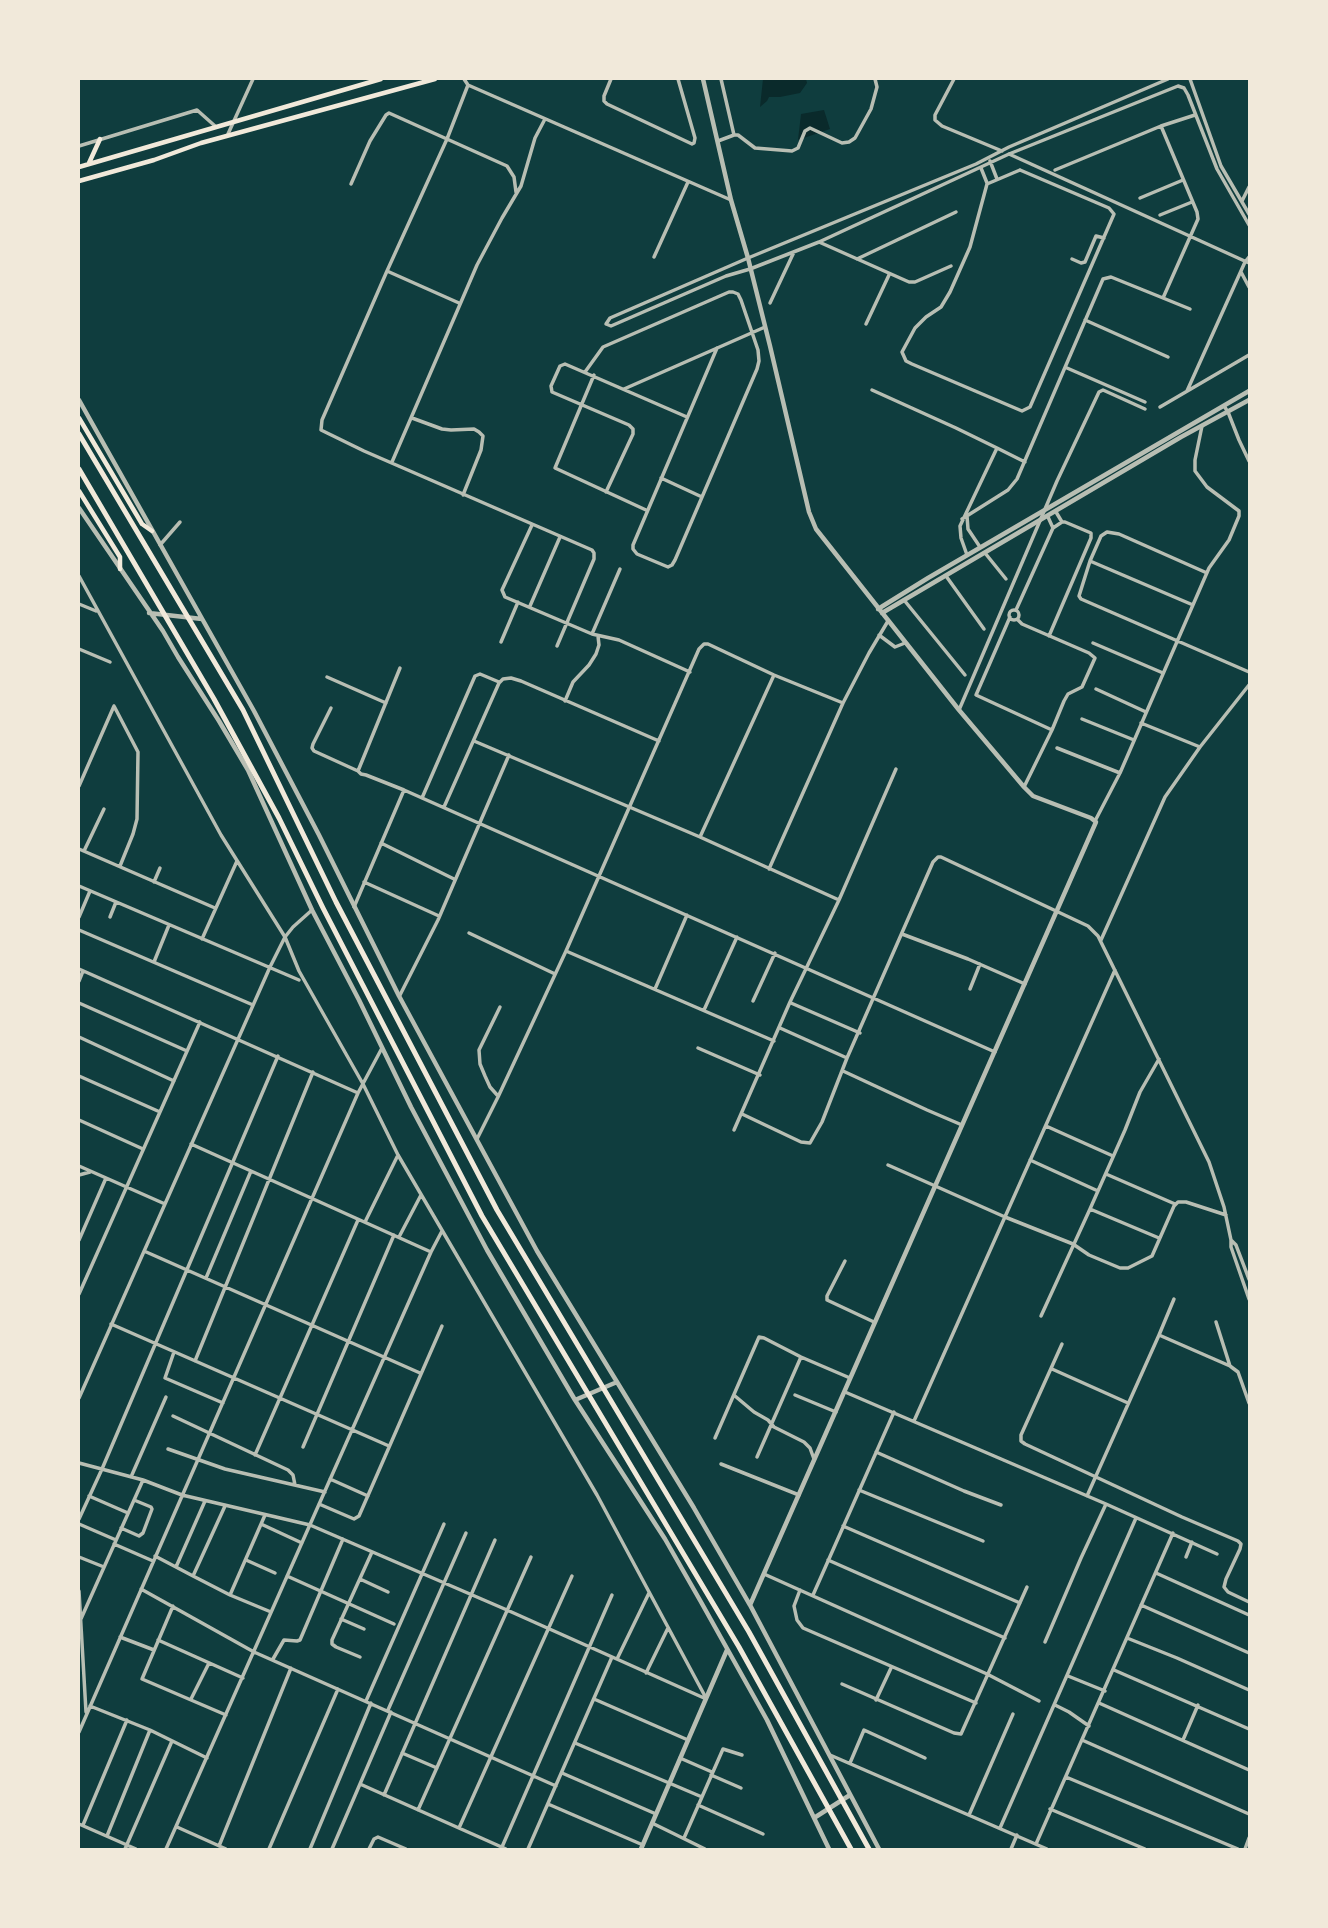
<!DOCTYPE html>
<style>
body{margin:0}
#map{position:relative;width:1328px;height:1928px;overflow:hidden;background:#0f3d3e;font-family:Raleway,sans-serif}
canvas{display:block}
.frame{position:absolute;inset:0;border:80px solid #f1e9da;pointer-events:none}
</style>
<div id="map">
<canvas width="1328" height="1928"></canvas>
<div class="frame"></div>
</div>
<script>
const context = document.querySelector('canvas').getContext('2d');
context.lineJoin = 'round';
function paint(path, color) { context.fillStyle = color; context.fill(path, 'evenodd'); }
const poly = rows => new Path2D(rows.map(r => 'M' + r).join(''));
function trace(path, color, width, dash) { context.strokeStyle = color; context.lineWidth = width; context.lineCap = dash ? 'butt' : 'round'; context.setLineDash(dash || []); context.stroke(path); }
paint(poly([
 [763,79,806,79,807,83,800,93,780,97,769,97,767,101,760,107],
 [824,110,830,129,798,140,801,114]
]), '#0a2a2b');
trace(poly([
 [464,79,468,85,731,200],
 [611,79,604,96,604,101,607,104,692,144,694,143,695,138,678,79],
 [721,79,734,135],
 [954,79,935,115,935,120,942,126,1002,151],
 [1168,79,1009,147,976,164,748,258,610,318,606,324,611,326,726,276,750,269,819,242,1009,154,1178,86,1184,88,1188,95,1217,169,1249,225],
 [1190,79,1221,166,1249,214],
 [1161,126,1195,115],
 [228,134,253,79],
 [718,141,734,135,738,135,755,148,792,151,798,148,805,131,810,128,842,143,849,142,855,138,871,109,877,87,875,79],
 [79,146,197,110,215,126],
 [1009,154,1249,263],
 [990,161,997,179],
 [981,168,987,183],
 [1020,170,1109,208,1114,214,1030,407,1022,411,912,364,906,361,902,352,915,328,926,317,941,307,950,292,970,247,987,184,1020,170],
 [351,184,370,141,386,115,389,113,507,166,514,177,516,192],
 [1140,198,1183,180],
 [1242,201,1249,187],
 [1160,215,1192,202],
 [819,242,909,282,915,282,951,266],
 [654,257,688,182],
 [857,259,956,212],
 [1072,259,1081,263,1085,262,1096,236,1104,238],
 [387,271,322,420,321,430,364,451,592,550,594,553,594,559,557,646],
 [1241,272,1249,287],
 [1163,298,1190,309],
 [459,303,387,271,447,139,468,85],
 [770,303,794,252],
 [1085,320,1168,357],
 [866,324,889,275],
 [1067,368,1145,402],
 [585,372,603,347,729,292,733,292,738,294,741,300,758,350,759,361,757,369,675,560,672,565,668,567,637,554,633,549,633,545,717,348],
 [594,375,555,468,646,510],
 [624,389,765,327],
 [872,390,956,428,997,448,960,526,961,538,967,555],
 [1187,391,1245,262,1249,257],
 [1224,406,1228,412,1239,440,1249,461],
 [1160,407,1249,355],
 [412,418,442,429,451,430,474,429,479,432,483,436,481,450,463,495],
 [997,448,1025,462],
 [392,462,477,265,502,218,521,186,535,138,545,119],
 [661,478,702,497],
 [606,492,633,434,633,429,629,425,552,392,551,386,560,366,565,364,687,417],
 [1056,512,1062,522],
 [967,516,968,529,980,547],
 [1048,517,1053,528],
 [962,519,1008,490,1017,479,1103,279,1111,277,1163,298,1198,219,1197,212,1161,126,1055,170],
 [532,525,502,590,505,597,592,634,619,640,690,672],
 [160,545,180,522],
 [985,553,1006,579],
 [1090,561,1193,605],
 [1207,573,1119,534,1107,532,1101,536,1090,561,1079,596,1081,599,1249,672],
 [79,576,221,835,285,937,299,971,363,1084,398,1155,597,1495,706,1698],
 [946,576,984,629],
 [904,600,965,675],
 [79,604,96,611],
 [530,606,560,537],
 [1016,610,1053,528,1062,522,1065,522,1091,533,1091,538,1049,636],
 '1009 615a5 5 0 1 1 10 0a5 5 0 1 1-10 0Z',
 [1010,617,976,695,1052,730],
 [1017,619,1022,624,1089,653,1095,658,1082,687,1068,694,1064,701,1052,730,1024,787],
 [592,634,620,569],
 [879,635,895,647,905,643],
 [501,642,518,602],
 [1093,643,1163,673],
 [79,649,110,662],
 [327,677,386,703],
 [1096,689,1146,712],
 [565,701,573,682,589,665,596,654,599,645,598,636],
 [843,703,869,653,888,621],
 [114,706,138,752,137,819,133,834,120,866],
 [331,708,313,744,312,748,314,751,358,771,361,774,366,775,404,790,995,1052],
 [959,710,1057,481,1099,392,1103,390,1145,409],
 [1082,719,1134,740],
 [1141,723,1200,747],
 [474,741,700,837,839,900],
 [1057,748,1120,773],
 [358,771,400,668],
 [79,786,114,706],
 [422,798,475,676,480,674,499,682],
 [444,807,499,683,503,679,511,678,521,681,659,741],
 [1095,821,1120,773,1209,568,1229,540,1239,516,1239,511,1207,487,1195,471,1195,460,1202,426],
 [700,837,774,675],
 [381,843,454,879],
 [79,849,215,908],
 [84,851,104,809],
 [154,882,160,868],
 [364,882,439,916],
 [79,886,299,980],
 [354,907,404,790],
 [79,917,90,891],
 [110,917,116,902],
 [79,930,253,1005],
 [469,933,555,974],
 [902,934,968,959,1025,984],
 [202,939,237,861],
 [1101,940,1165,797,1200,747,1249,685],
 [566,951,699,649,704,644,708,644,774,675,843,703,769,869],
 [154,962,169,925],
 [79,969,358,1093],
 [79,981,83,971],
 [655,989,687,915],
 [970,989,980,964],
 [400,995,438,920,509,755],
 [753,1001,775,953],
 [79,1003,187,1051],
 [791,1003,860,1033],
 [704,1010,737,937],
 [780,1028,847,1058],
 [79,1037,174,1081],
 [698,1048,760,1075],
 [843,1071,927,1110,962,1125],
 [79,1076,160,1112],
 [498,1096,490,1087,485,1076,480,1064,479,1050,500,1007],
 [742,1114,801,1142,810,1143,822,1122,847,1058,933,862,938,857,941,857,1088,926,1098,936,1209,1162,1224,1207,1231,1240,1231,1247,1249,1299],
 [79,1120,143,1149],
 [1046,1126,1113,1156],
 [734,1130,790,1002,839,900,896,769],
 [477,1139,498,1097,566,951,774,1041],
 [191,1144,431,1252],
 [1030,1160,1098,1191],
 [888,1165,1005,1217,1073,1244,1089,1255,1120,1268,1128,1268,1152,1256,1174,1206,1178,1202,1186,1202,1226,1215],
 [79,1166,165,1204],
 [1106,1174,1175,1204],
 [79,1175,90,1172],
 [1090,1209,1159,1238],
 [365,1222,398,1155],
 [399,1237,421,1195],
 [79,1240,106,1178],
 [1231,1240,1236,1245,1249,1279],
 [144,1251,420,1373],
 [845,1261,827,1296,827,1300,874,1322],
 [206,1278,251,1171],
 [79,1294,200,1022],
 [1041,1316,1090,1209,1125,1130,1140,1092,1159,1059],
 [1216,1322,1230,1366],
 [111,1324,389,1446],
 [1159,1335,1174,1299],
 [1062,1344,1021,1435,1021,1441,1025,1444,1182,1517,1238,1541,1241,1544,1240,1549,1226,1579,1224,1587,1228,1592,1249,1602],
 [174,1352,165,1378,223,1403],
 [195,1361,313,1072],
 [1052,1369,1128,1403],
 [845,1392,1106,1504],
 [795,1395,836,1412],
 [735,1396,754,1412,768,1420,774,1427,804,1442,810,1448,814,1459],
 [79,1398,270,967,285,937,293,927,312,910],
 [173,1416,288,1470,293,1475,295,1485],
 [914,1421,1115,970],
 [715,1438,759,1337,764,1338,801,1357,850,1378],
 [303,1447,394,1235],
 [168,1449,225,1469,325,1492],
 [876,1452,964,1491,1001,1505],
 [255,1455,358,1220],
 [757,1457,801,1357],
 [79,1463,143,1480,182,1495,310,1525,507,1610,704,1698],
 [721,1464,799,1495],
 [131,1477,166,1397],
 [330,1479,368,1496],
 [859,1490,983,1541],
 [89,1496,128,1513],
 [1087,1496,1159,1335,1230,1366,1238,1372,1249,1403],
 [319,1504,354,1519,359,1516,442,1326],
 [265,1515,230,1595,271,1612],
 [79,1519,102,1469,278,1056],
 [79,1524,116,1540],
 [261,1524,302,1543],
 [843,1526,1020,1603],
 [121,1528,139,1536,143,1533,152,1509,151,1507,134,1500],
 [114,1544,153,1561],
 [155,1556,193,1576,225,1506],
 [79,1557,104,1567],
 [1186,1557,1192,1542],
 [246,1560,275,1573],
 [828,1560,1005,1638],
 [176,1567,205,1501],
 [1156,1573,1249,1615],
 [764,1574,987,1674,1039,1701],
 [193,1576,230,1595],
 [287,1576,394,1624],
 [360,1579,388,1592],
 [141,1589,254,1652,556,1786],
 [800,1590,794,1606,797,1620,803,1628,976,1703],
 [79,1591,86,1712],
 [813,1595,894,1412],
 [1141,1605,1249,1653],
 [173,1606,142,1679,226,1715],
 [341,1619,364,1629],
 [80,1621,143,1480],
 [120,1637,154,1650],
 [1127,1638,1177,1658,1249,1690],
 [158,1640,243,1678],
 [1045,1642,1081,1558,1106,1504,1217,1554],
 [360,1657,336,1647,332,1644,332,1640,372,1552],
 [273,1659,284,1640,297,1641,300,1640,343,1539],
 [617,1659,649,1593],
 [1114,1670,1249,1729],
 [646,1673,668,1628],
 [1068,1676,1105,1691],
 [842,1684,954,1733,961,1734,1027,1587],
 [191,1699,209,1663],
 [594,1699,688,1740],
 [876,1700,891,1668],
 [366,1701,444,1524],
 [1099,1703,1249,1770],
 [1055,1705,1069,1712,1089,1726],
 [90,1706,150,1730,207,1758],
 [388,1710,466,1533],
 [79,1732,358,1093,382,1048],
 [1082,1740,1249,1814],
 [1183,1740,1198,1705],
 [575,1743,702,1797],
 [402,1753,437,1768],
 [830,1755,1047,1849],
 [680,1758,712,1772],
 [850,1763,864,1730,925,1758],
 [562,1773,656,1814],
 [711,1775,741,1788],
 [1066,1777,1238,1849],
 [360,1784,506,1849],
 [384,1795,495,1540],
 [548,1804,643,1845],
 [698,1805,763,1834],
 [1050,1809,1145,1849],
 [418,1810,531,1557],
 [969,1815,1013,1714],
 [652,1823,705,1849],
 [79,1824,136,1849],
 [83,1825,127,1720],
 [177,1827,226,1849],
 [459,1828,572,1576],
 [1000,1828,1136,1518],
 [107,1836,150,1730],
 [684,1838,723,1749,742,1755],
 [1036,1844,1173,1533],
 [219,1846,291,1668],
 [502,1847,612,1595],
 [125,1849,172,1741],
 [166,1849,431,1252,442,1231],
 [269,1849,338,1689],
 [310,1849,371,1703],
 [332,1849,391,1712],
 [369,1849,374,1839,378,1837,406,1849],
 [528,1849,612,1657],
 [1011,1849,1017,1835],
 [1245,1849,1249,1838]
]), '#b8beb3', 3.5);
trace(poly([
 [703,79,731,200,748,258,770,346,809,512,816,529,959,710,1024,787,1033,796,1091,818,1096,822,750,1605],
 [79,400,254,711,319,835,399,996,537,1251,694,1508,750,1605,879,1849],
 [79,508,163,631,178,657,219,721,248,770,312,910,359,1000,411,1107,487,1250,575,1400,665,1539,701,1602,767,1720,829,1849],
 [878,609,928,578,1249,391],
 [149,613,202,619],
 [882,613,1181,437,1249,400],
 [575,1400,617,1382],
 [814,1818,850,1795],
 [641,1849,727,1650]
]), '#b8beb3', 4.5);
trace(poly([
 [89,163,100,139],
 [79,167,381,79],
 [79,181,154,160,201,143,435,79],
 [79,418,142,524,152,531],
 [79,491,120,557,120,569]
]), '#f1e9da', 4.5);
trace(poly([
 [79,434,243,710,336,902,497,1210,749,1632,869,1849],
 [79,469,214,699,279,818,323,908,482,1216,739,1647,851,1849]
]), '#f1e9da', 5);
</script>
